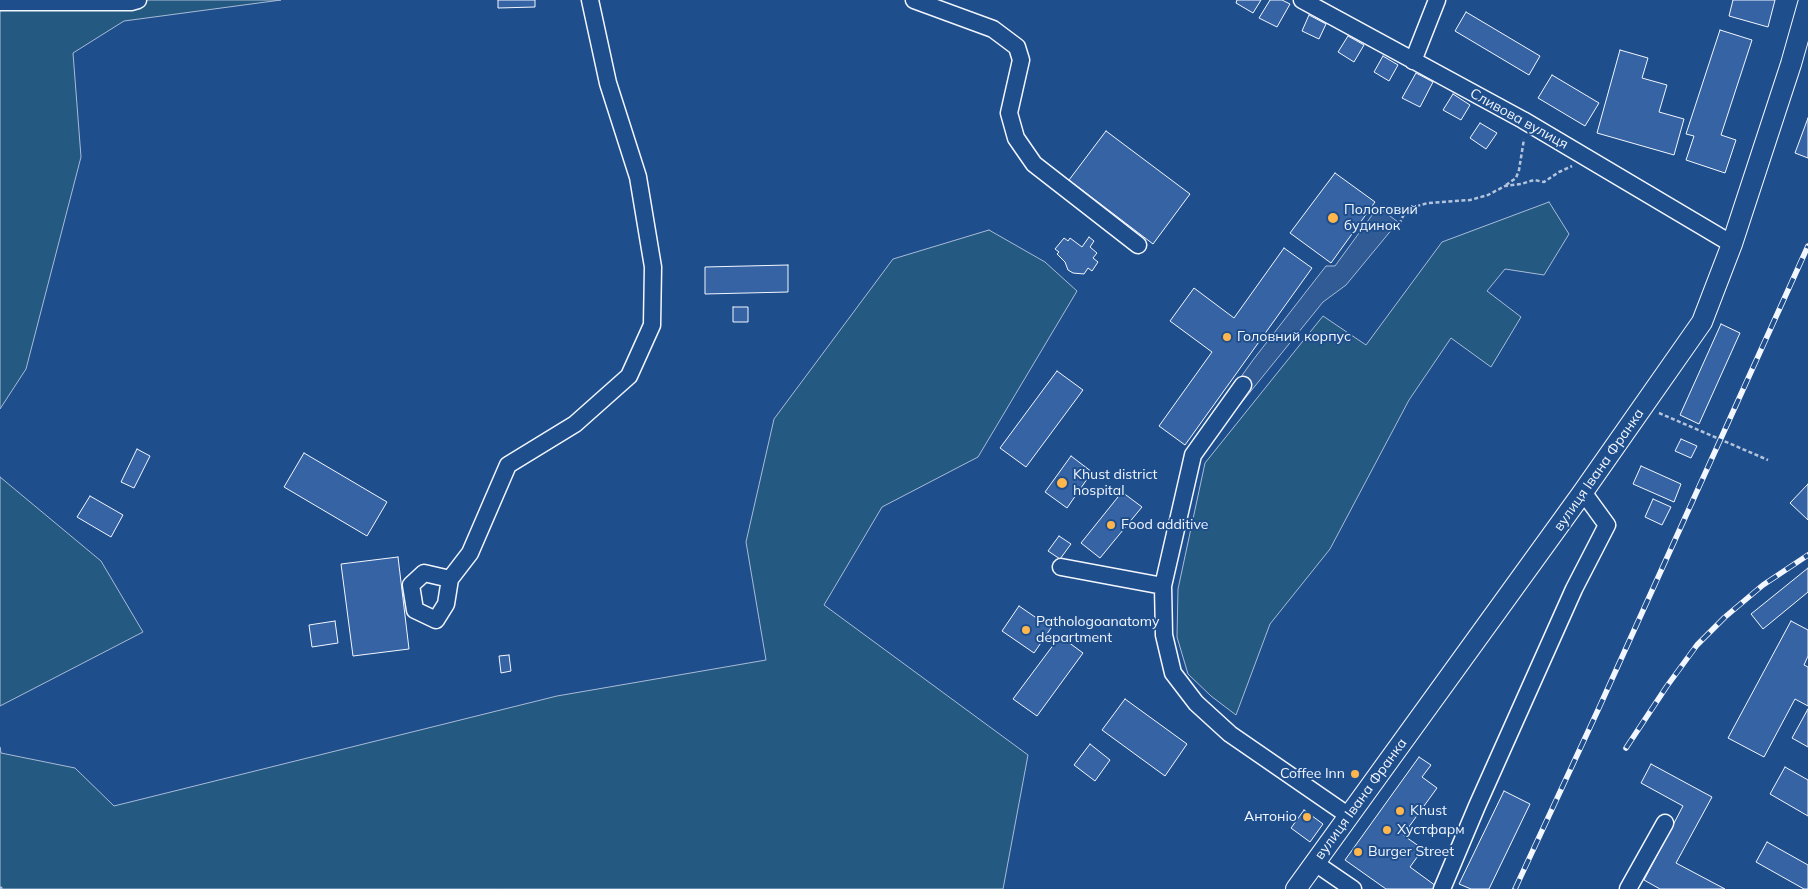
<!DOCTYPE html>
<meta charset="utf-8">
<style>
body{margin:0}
canvas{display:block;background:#1f4e8c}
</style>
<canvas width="1808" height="889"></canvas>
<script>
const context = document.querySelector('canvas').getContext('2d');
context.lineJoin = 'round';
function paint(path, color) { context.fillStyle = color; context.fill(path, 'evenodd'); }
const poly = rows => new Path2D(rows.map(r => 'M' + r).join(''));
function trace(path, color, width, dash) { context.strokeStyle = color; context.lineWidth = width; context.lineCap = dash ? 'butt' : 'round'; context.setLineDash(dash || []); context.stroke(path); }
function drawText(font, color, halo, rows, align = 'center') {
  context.font = font + ' Mulish,sans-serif'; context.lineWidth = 4; context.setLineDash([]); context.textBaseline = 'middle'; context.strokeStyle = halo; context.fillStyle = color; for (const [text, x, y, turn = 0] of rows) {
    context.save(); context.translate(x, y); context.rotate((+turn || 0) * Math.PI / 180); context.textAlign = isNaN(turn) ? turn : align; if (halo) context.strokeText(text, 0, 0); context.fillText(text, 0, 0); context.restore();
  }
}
const green = poly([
 [0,0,281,0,124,21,73,53,81,157,26,369,0,409,0,0],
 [1549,202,1569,234,1544,275,1505,269,1487,291,1521,317,1491,367,1451,338,1409,400,1330,549,1270,624,1236,715,1211,696,1188,674,1177,637,1178,589,1205,463,1323,316,1366,345,1442,242,1549,202],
 [989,230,1045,262,1077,291,978,457,882,507,824,605,1028,755,1003,889,0,889,0,747,1,753,75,768,114,806,557,696,766,660,746,542,774,419,893,259,989,230],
 [0,477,101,561,143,632,0,706,0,477]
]);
paint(green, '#245a82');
trace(green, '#a8bbd7', 1);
const parking = poly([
 [1378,207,1398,222,1346,285,1323,302,1200,454,1191,447,1253,360,1326,266,1335,266,1378,207]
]);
paint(parking, '#305b95');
trace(parking, '#a8bbd7', 1);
const building = poly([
 [498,0,535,0,535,7,498,8,498,0],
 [1237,0,1261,0,1253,13,1236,3,1237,0],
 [1270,0,1282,0,1290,4,1277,27,1259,18,1270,0],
 [1733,0,1775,0,1768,27,1729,16,1733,0],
 [1466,12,1540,56,1529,75,1455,31,1466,12],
 [1309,15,1326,24,1319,39,1302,31,1309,15],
 [1720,30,1752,40,1721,135,1736,140,1725,173,1686,160,1694,136,1686,134,1720,30],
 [1348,36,1364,45,1354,62,1338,52,1348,36],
 [1620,50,1648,58,1642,78,1667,85,1659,112,1684,119,1674,155,1597,133,1620,50],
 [1383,56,1398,65,1389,81,1374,72,1383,56],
 [1416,73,1433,82,1420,107,1402,98,1416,73],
 [1552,75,1599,103,1585,126,1538,98,1552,75],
 [1453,94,1470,105,1461,120,1443,110,1453,94],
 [1808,118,1808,158,1795,153,1808,118],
 [1480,123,1497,133,1486,149,1470,138,1480,123],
 [1106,131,1190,194,1153,244,1069,180,1106,131],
 [1335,173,1375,202,1331,263,1290,233,1335,173],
 [1089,237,1094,241,1090,247,1097,253,1093,258,1098,262,1092,271,1088,268,1084,274,1073,273,1068,270,1065,262,1057,254,1059,252,1055,249,1064,238,1068,241,1070,238,1082,247,1089,237],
 [1284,248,1312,268,1185,445,1159,426,1212,352,1170,321,1194,288,1234,318,1284,248],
 [788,265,788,292,705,294,705,267,788,265],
 [733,307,748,307,748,322,733,322,733,307],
 [1721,324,1740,333,1699,424,1680,415,1721,324],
 [1057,371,1083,390,1026,467,1000,448,1057,371],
 [1681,439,1697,446,1691,458,1675,451,1681,439],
 [137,449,150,456,134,488,121,482,137,449],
 [304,453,387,502,367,536,284,487,304,453],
 [1071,456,1092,472,1067,508,1045,492,1071,456],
 [1641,466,1681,484,1674,502,1633,484,1641,466],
 [1808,484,1808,520,1790,503,1808,484],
 [1122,492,1142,507,1100,558,1081,543,1122,492],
 [90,496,123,515,111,537,77,517,90,496],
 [1653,499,1671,507,1662,525,1645,517,1653,499],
 [1059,536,1071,544,1060,559,1048,551,1059,536],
 [398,557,409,649,353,656,341,564,398,557],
 [1808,568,1808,592,1763,629,1751,614,1808,568],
 [1019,606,1051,628,1034,653,1002,631,1019,606],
 [335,621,338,643,312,647,309,625,335,621],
 [1791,621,1808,630,1808,656,1804,665,1808,667,1808,706,1795,699,1764,757,1728,738,1791,621],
 [1060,636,1083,653,1037,716,1013,699,1060,636],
 [509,655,511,671,501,673,499,656,509,655],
 [1125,699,1187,744,1165,776,1102,730,1125,699],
 [1808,709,1808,747,1792,738,1808,709],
 [1090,744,1110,760,1095,781,1074,765,1090,744],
 [1419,757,1431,765,1422,777,1437,788,1403,835,1423,849,1410,867,1436,886,1433,889,1386,889,1345,860,1419,757],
 [1651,764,1712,797,1676,863,1725,889,1660,889,1644,880,1683,806,1641,783,1651,764],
 [1785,767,1808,780,1808,816,1770,794,1785,767],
 [1504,791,1530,804,1489,889,1471,889,1459,884,1504,791],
 [1304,810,1323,824,1310,842,1291,828,1304,810],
 [1767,842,1808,865,1808,889,1804,889,1756,862,1767,842]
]);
paint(building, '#3563a3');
trace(building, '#f2f6ff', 1);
const minor = poly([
 [914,0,993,29,1017,47,1021,60,1009,113,1016,138,1034,164,1138,245],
 [1302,0,1523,120,1732,244],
 [0,2,131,2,138,0],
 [1413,61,1437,0],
 [1243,385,1193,455,1163,586,1164,635,1173,673,1196,703,1230,734,1349,816],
 [1061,567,1163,586],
 [450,579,424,573,411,585,415,610,436,620,446,604,450,579,470,553,508,465,575,424,629,376,652,325,653,267,638,177,608,83,590,0],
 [1315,863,1353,889],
 [1442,889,1477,806,1574,589,1607,525,1583,492],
 [1628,889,1665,823]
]);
const major = poly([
 [1296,889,1583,492,1702,322,1732,244,1791,64,1808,4]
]);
trace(minor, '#f2f6ff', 19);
trace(major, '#f2f6ff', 22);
trace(poly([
 [1506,185,1516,178,1519,170,1524,139],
 [1397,230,1403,216,1410,208,1428,203,1470,200,1488,195,1505,186,1521,184,1534,180,1544,182,1559,172,1572,166],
 [1659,413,1768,460],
 [0,887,2,889]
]), '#b3c4dc', 2.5, [4, 2.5]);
trace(minor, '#1f4e8c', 16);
trace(major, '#1f4e8c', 20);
const rail = poly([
 [1626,748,1667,686,1697,645,1725,617,1763,585,1808,555],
 [1515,889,1598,710,1808,246]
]);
trace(rail, '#f2f6ff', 5.5);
trace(rail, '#1f4e8c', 4, [11]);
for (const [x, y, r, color] of [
 [1333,218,6,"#ffb74d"],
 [1227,337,5,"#ffb74d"],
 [1062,483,6,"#ffb74d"],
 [1111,525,5,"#ffb74d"],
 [1026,630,5,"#ffb74d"],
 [1355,774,5,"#ffb74d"],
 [1400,811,5,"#ffb74d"],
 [1307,817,5,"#ffb74d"],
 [1387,830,5,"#ffb74d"],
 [1358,852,5,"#ffb74d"]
]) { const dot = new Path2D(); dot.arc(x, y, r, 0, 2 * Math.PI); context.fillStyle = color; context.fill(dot); trace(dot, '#1f4e8c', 2); }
drawText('14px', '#f2f6ff', '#1f4e8c', [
 ["Сливова вулиця",1519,119,29],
 ["вулиця Івана Франка",1599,470,-55],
 ["вулиця Івана Франка",1361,799,-54]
]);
drawText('14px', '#f2f6ff', '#1f4e8c', [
 ["Пологовий",1344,210],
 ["будинок",1344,226],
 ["Головний корпус",1237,337],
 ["Khust district",1073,475],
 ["hospital",1073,491],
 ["Food additive",1121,525],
 ["Pathologoanatomy",1036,622],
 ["department",1036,638],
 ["Coffee Inn",1345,774,"right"],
 ["Khust",1410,811],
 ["Антоніо",1297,817,"right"],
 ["Хустфарм",1397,830],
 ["Burger Street",1368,852]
], 'left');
</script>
